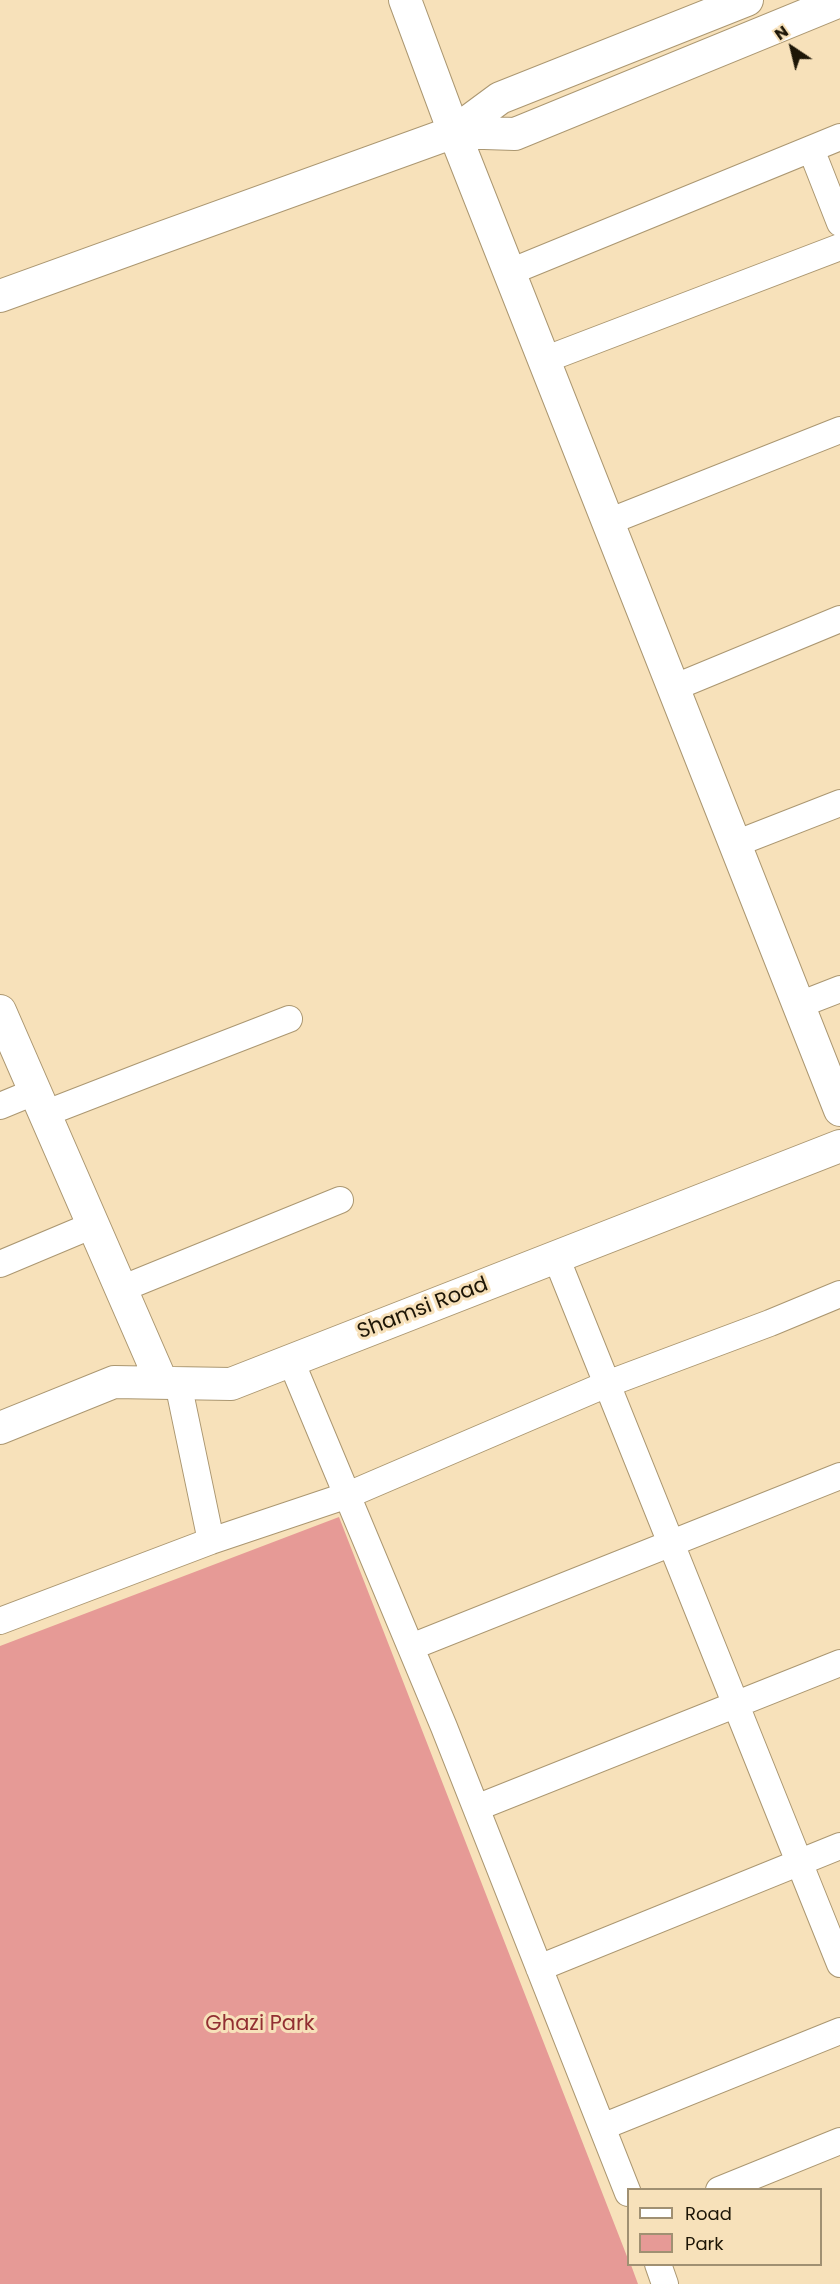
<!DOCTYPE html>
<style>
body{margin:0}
#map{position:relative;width:840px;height:2284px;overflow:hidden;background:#f7e1ba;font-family:Poppins,sans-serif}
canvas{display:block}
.legend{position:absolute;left:627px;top:2188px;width:195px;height:78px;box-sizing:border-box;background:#f7e1ba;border:2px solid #a09072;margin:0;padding:8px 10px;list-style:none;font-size:18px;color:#1d1607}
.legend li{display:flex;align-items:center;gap:12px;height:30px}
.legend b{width:30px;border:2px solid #a09072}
.north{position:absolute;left:762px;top:18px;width:60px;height:60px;-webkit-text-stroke:4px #f7e1ba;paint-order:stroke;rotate:325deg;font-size:16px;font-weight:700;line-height:24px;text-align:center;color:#1d1607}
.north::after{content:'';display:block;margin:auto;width:21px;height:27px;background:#1d1607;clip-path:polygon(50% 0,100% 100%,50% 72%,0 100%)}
</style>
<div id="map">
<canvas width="840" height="2284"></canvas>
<ul class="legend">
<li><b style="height:8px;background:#fff"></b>Road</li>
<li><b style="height:16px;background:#e69a96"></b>Park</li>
</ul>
<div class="north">N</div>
</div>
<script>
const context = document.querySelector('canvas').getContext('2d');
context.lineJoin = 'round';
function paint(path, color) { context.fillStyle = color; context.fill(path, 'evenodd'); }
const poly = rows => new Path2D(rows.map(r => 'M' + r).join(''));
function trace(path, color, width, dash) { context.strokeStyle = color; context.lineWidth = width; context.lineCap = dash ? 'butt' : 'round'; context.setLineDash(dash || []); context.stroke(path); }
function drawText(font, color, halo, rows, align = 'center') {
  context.font = font + ' Poppins,sans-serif'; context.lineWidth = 6; context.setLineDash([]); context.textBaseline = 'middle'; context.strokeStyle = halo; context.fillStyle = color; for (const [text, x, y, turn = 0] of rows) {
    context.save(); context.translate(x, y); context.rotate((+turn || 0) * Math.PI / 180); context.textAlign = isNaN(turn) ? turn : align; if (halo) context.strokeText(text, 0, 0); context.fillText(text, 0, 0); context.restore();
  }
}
paint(poly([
 [339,1517,628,2259,628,2264,631,2265,638,2284,0,2284,0,1646]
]), '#e69a96');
const minor = poly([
 [811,149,840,223],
 [510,272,840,137],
 [544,360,840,247],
 [608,522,840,430],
 [673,688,840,619],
 [735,844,840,803],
 [799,1005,840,989],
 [0,1106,34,1092],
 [44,1114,289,1019],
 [556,1257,840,1964],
 [0,1264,93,1225],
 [121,1289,340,1200],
 [291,1361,444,1727,628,2193],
 [178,1383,211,1541],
 [0,1621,211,1541,348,1495,607,1384,770,1323,840,1294],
 [411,1647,840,1476],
 [476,1808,840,1663],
 [539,1968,840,1846],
 [602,2127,840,2031],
 [719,2190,840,2141],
 [658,2264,665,2284]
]);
const tertiary = poly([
 [405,0,454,132,840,1110],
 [454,132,515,134,840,1],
 [0,296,454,132,500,98,747,0],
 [0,1011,162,1383],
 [0,1428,114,1382,231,1384,840,1146]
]);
trace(minor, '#ab9771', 28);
trace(tertiary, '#ab9771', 34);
trace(minor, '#fff', 26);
trace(tertiary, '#fff', 32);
drawText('21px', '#1d1607', '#f7e1ba', [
 ["Shamsi Road",423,1309,-21]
]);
drawText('21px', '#922f32', '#f7e1ba', [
 ["Ghazi Park",260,2025]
]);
</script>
